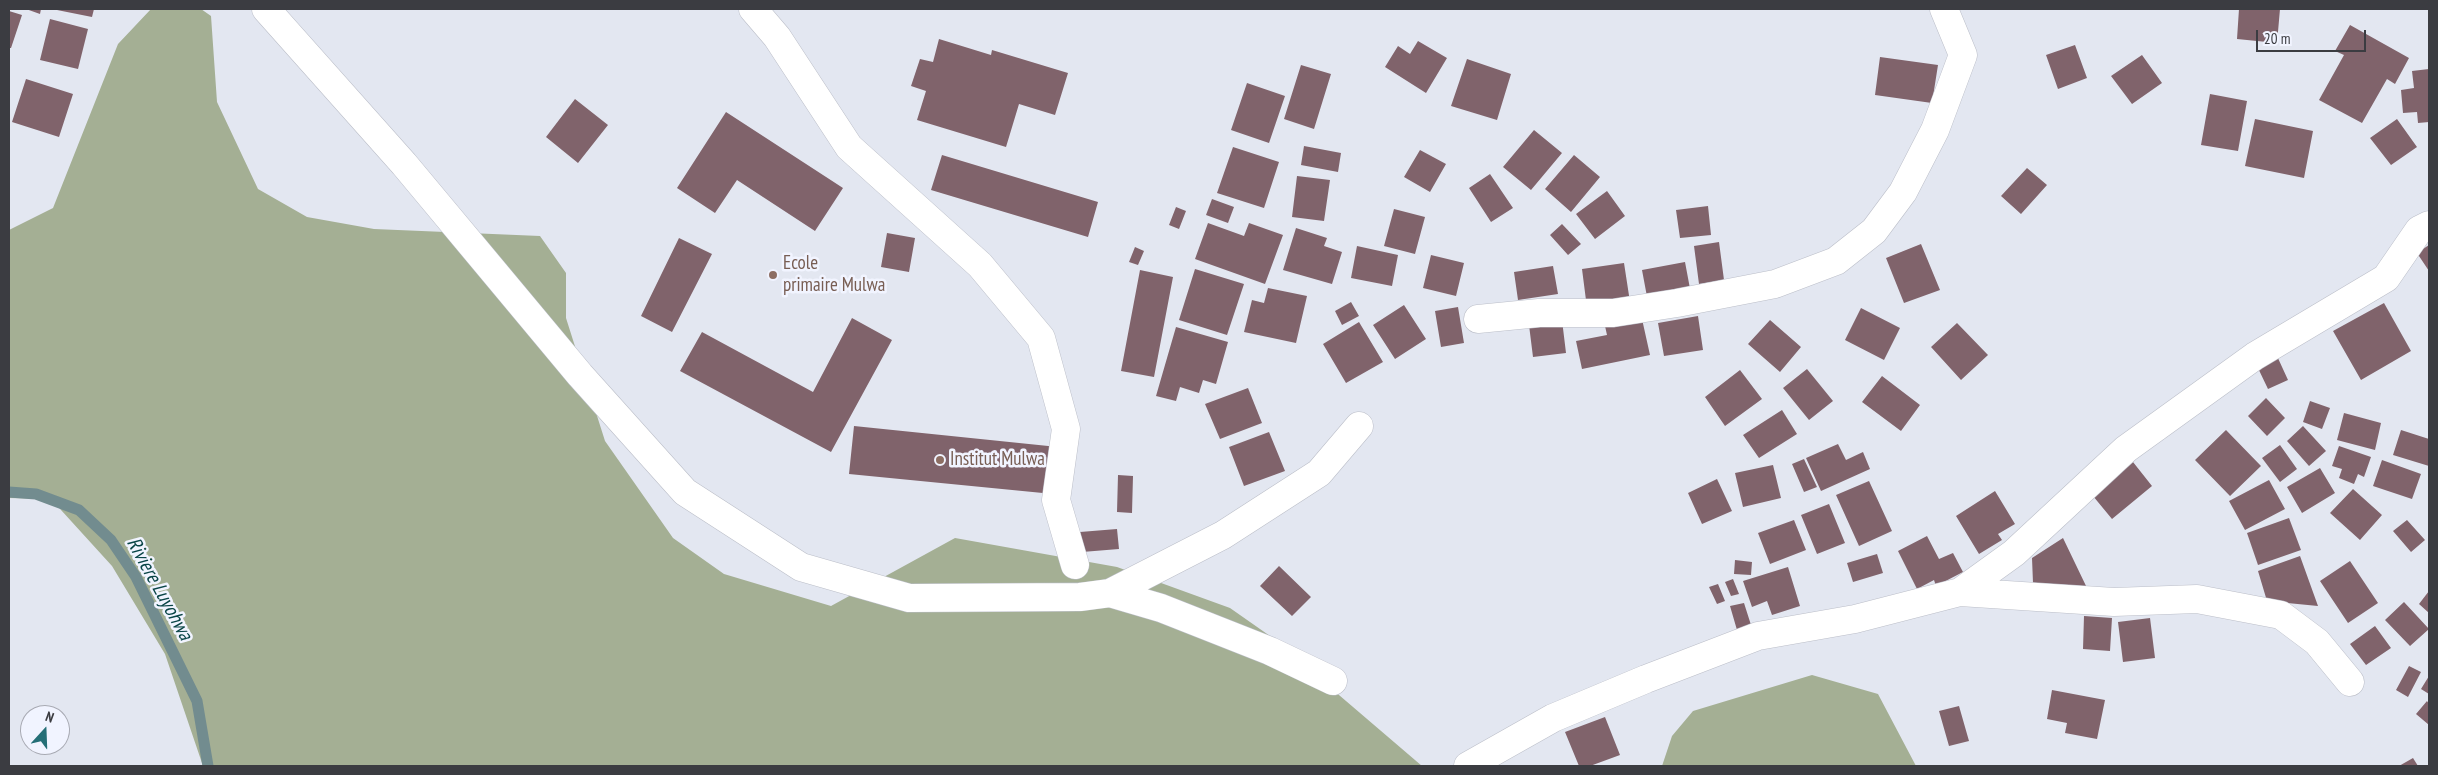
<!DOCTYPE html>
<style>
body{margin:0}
#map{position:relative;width:2438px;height:775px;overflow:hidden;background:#e3e7f1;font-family:"PT Sans Narrow",sans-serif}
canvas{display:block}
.frame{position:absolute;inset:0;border:10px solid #3b3c41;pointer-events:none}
.north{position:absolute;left:20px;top:705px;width:50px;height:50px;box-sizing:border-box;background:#f1f4ff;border:1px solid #a8aab3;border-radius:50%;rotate:20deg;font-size:14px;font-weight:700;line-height:20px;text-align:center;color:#3b3c41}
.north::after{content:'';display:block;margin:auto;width:18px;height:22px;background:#256f77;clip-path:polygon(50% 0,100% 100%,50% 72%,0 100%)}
.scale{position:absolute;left:2256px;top:30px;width:110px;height:22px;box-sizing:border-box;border:2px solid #3b3c41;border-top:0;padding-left:6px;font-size:15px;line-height:18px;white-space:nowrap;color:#3b3c41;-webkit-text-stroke:4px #f1f4ff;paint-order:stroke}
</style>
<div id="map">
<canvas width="2438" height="775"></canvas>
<div class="frame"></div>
<div class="north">N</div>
<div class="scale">20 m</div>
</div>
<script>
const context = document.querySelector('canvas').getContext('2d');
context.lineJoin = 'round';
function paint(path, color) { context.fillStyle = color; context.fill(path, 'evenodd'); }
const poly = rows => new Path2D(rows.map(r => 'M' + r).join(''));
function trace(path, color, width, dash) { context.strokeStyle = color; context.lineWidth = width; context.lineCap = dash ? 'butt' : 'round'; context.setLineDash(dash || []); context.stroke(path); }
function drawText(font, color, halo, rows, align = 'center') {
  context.font = font + ' "PT Sans Narrow",sans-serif'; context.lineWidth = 5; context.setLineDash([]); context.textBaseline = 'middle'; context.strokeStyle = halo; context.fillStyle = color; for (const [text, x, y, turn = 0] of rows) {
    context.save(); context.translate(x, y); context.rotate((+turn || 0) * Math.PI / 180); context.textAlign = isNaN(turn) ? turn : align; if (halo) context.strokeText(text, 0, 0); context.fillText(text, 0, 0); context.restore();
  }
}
paint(poly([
 [151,9,201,9,211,16,217,102,258,189,307,217,374,229,540,236,566,273,566,318,605,441,673,538,724,574,831,606,955,538,1117,567,1230,608,1270,636,1422,766,203,766,165,654,112,566,51,499,9,498,9,230,53,208,118,44],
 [1812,675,1878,694,1916,766,1662,766,1672,736,1693,711]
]), '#a4af94');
trace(poly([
 [9,492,36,494,79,510,111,540,136,577,197,701,208,766]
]), '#728c8f', 11);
paint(poly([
 [26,9,41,9,40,14],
 [57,9,94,9,92,17,57,10],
 [2239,9,2280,9,2277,43,2237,39],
 [9,11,22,15,11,48,9,48],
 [50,19,88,29,78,69,40,60],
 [2350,25,2409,58,2395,84,2387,79,2362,123,2319,100,2344,55,2335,51],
 [939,39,991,55,992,50,1068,73,1055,115,1019,104,1006,147,917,120,926,91,911,86,920,59,933,62],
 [1418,41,1447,58,1426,93,1385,67,1398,46,1410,54],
 [2075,45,2087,78,2058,89,2046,55],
 [2142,55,2162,83,2132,104,2111,76],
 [1880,57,1938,65,1932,103,1875,95],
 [1467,59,1511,74,1497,120,1451,106],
 [1301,65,1331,74,1314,129,1284,119],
 [2429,69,2429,122,2418,123,2417,112,2403,113,2401,90,2414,88,2412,71],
 [26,79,73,94,59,137,12,122],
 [1247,83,1285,96,1269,143,1231,130],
 [2210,94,2247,101,2238,151,2201,145],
 [575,99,608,125,578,163,546,137],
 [726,112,843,188,815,231,737,180,715,213,677,188],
 [2255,119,2313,131,2304,178,2245,166],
 [2397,119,2417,147,2391,165,2370,138],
 [1534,130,1562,153,1531,190,1503,167],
 [1304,146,1341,153,1338,172,1301,165],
 [1233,147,1279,162,1264,208,1217,193],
 [1420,150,1446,164,1430,192,1404,177],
 [942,155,1098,202,1088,237,931,190],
 [1574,155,1600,177,1571,212,1545,189],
 [2027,168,2047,185,2021,214,2001,196],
 [1490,174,1513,208,1491,222,1469,188],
 [1297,176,1330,180,1324,221,1292,217],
 [1607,191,1625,216,1595,239,1576,214],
 [1212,199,1234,207,1228,223,1206,215],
 [1708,206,1711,235,1680,238,1676,210],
 [1176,207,1186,211,1179,229,1169,225],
 [1394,209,1425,217,1415,254,1384,246],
 [1208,223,1244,236,1249,223,1283,235,1265,284,1195,259],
 [1562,224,1581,244,1568,255,1550,235],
 [1296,228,1327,238,1324,246,1342,252,1332,284,1283,270],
 [887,233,915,238,909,272,881,267],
 [679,238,712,254,672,332,641,316],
 [1719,242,1724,280,1699,284,1694,246],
 [1921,244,1940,290,1904,303,1886,258],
 [2429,245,2429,271,2417,253],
 [1357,246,1398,255,1392,286,1351,278],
 [1135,247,1144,251,1138,265,1129,262],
 [1431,255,1464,263,1456,296,1423,288],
 [1685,262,1691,294,1648,302,1642,270],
 [1624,263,1630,302,1587,308,1582,269],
 [1553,266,1558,294,1518,300,1514,272],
 [1195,269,1244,284,1227,335,1179,320],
 [1140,270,1173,277,1154,377,1121,371],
 [1268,288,1307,296,1296,343,1244,332,1252,300,1264,303],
 [1351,302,1359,316,1342,325,1335,311],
 [2384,303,2411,351,2361,380,2333,331],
 [1404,305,1426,339,1395,359,1373,325],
 [1458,307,1464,343,1441,347,1435,311],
 [1861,308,1900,328,1884,360,1845,340],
 [1698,316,1703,350,1664,356,1658,323],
 [852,318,892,340,831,452,680,371,702,332,813,392],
 [1642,319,1650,355,1582,369,1576,341,1607,335,1605,326],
 [1562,320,1566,353,1533,357,1529,325],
 [1770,320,1801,347,1780,372,1748,344],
 [1359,322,1383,362,1346,383,1323,344],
 [1957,323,1988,355,1961,380,1931,347],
 [1176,327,1228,342,1216,384,1203,380,1199,393,1180,387,1176,401,1156,396],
 [2277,356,2288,380,2268,389,2257,366],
 [1807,369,1833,401,1809,420,1783,388],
 [1740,370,1762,399,1725,426,1705,397],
 [1882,376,1920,405,1901,431,1862,402],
 [1248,388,1262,423,1220,439,1205,404],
 [2266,398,2285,418,2267,436,2248,416],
 [2310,401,2330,408,2322,429,2303,422],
 [1782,410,1797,434,1759,458,1743,435],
 [2344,413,2381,423,2375,450,2337,440],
 [854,426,1058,447,1053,494,849,474],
 [2303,426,2326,451,2309,466,2287,441],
 [2226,430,2261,466,2230,496,2195,460],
 [2401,430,2429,439,2429,466,2393,455],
 [1269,432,1285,471,1244,486,1229,447],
 [1838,444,1846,460,1863,452,1870,469,1821,491,1806,458],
 [2280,445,2297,469,2280,482,2262,458],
 [2339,446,2371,457,2364,477,2358,474,2354,484,2339,478,2342,469,2332,466],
 [1804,459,1817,487,1804,492,1792,464],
 [2382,460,2421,474,2412,499,2373,486],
 [2133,462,2152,486,2112,519,2093,496],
 [1773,465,1781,498,1743,507,1735,473],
 [2320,468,2335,493,2302,513,2287,487],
 [1118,475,1133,476,1132,513,1117,512],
 [1717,479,1732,511,1702,524,1688,493],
 [2269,480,2285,509,2245,530,2229,501],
 [1869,481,1892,531,1859,546,1836,495],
 [2353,489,2382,515,2360,540,2330,513],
 [1995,491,2015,524,1998,534,2002,540,1979,554,1956,516],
 [1829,504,1845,543,1817,554,1801,515],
 [2289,518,2301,550,2258,565,2247,533],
 [1794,520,1806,550,1770,564,1758,533],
 [2407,520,2425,540,2411,552,2393,531],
 [1117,529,1119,549,1082,552,1080,532],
 [1927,536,1939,559,1953,553,1963,572,1936,586,1934,580,1917,589,1898,551],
 [2063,538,2087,588,2033,583,2032,558],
 [1877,554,1883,573,1853,582,1847,563],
 [2300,556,2318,606,2267,601,2258,571],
 [1735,560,1752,562,1751,575,1734,574],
 [2350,561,2378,603,2348,623,2320,581],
 [1279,566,1311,597,1292,616,1260,586],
 [1788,567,1800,606,1772,615,1767,601,1752,607,1743,581],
 [1733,579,1739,594,1731,596,1725,582],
 [1718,584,1725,601,1717,604,1709,587],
 [2429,591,2429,613,2419,604],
 [2404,602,2429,629,2410,646,2385,620],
 [1744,603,1751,625,1737,630,1730,606],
 [2084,616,2112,618,2110,651,2083,649],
 [2150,618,2155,658,2123,662,2118,622],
 [2375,626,2391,648,2366,665,2350,644],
 [2409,666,2421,672,2408,697,2396,690],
 [2429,676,2429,694,2421,689],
 [2052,690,2105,700,2097,739,2065,733,2067,723,2047,719],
 [2427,701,2429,704,2429,725,2416,714],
 [1959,706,1969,741,1949,746,1939,711],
 [1605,717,1620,755,1590,766,1579,766,1565,732],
 [2413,758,2418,766,2399,766]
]), '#80636b');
const minor = poly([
 [266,9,404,164,580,375,685,492,801,567,909,598,1080,597,1110,593,1161,608,1270,651,1333,681],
 [753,9,777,37,849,147,980,265,1041,338,1066,429,1056,500,1075,565],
 [1478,319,1539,313,1613,313,1677,303,1775,284,1836,261,1874,231,1903,192,1935,130,1963,55,1944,9],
 [1960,592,2114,602,2197,599,2281,615,2317,642,2350,682],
 [1110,593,1223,535,1319,473,1359,426],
 [1468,766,1553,718,1646,679,1758,636,1855,619,1960,592,2014,553,2126,449,2255,356,2386,278,2419,230,2429,225]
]);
trace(minor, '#bbbec8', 29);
trace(minor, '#fff', 28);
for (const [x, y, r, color] of [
 [773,275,5,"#8d6e63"],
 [940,460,5,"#8d6e63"]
]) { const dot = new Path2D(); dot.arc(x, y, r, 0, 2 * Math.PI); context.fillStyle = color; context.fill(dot); trace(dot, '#f1f4ff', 2); }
drawText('19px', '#785e54', '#f1f4ff', [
 ["Ecole",783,264],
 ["primaire Mulwa",783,286],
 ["Institut Mulwa",950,460]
], 'left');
drawText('italic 20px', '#0a4547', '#f1f4ff', [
 ["Riviere Luyohwa",159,589,61]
]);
</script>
